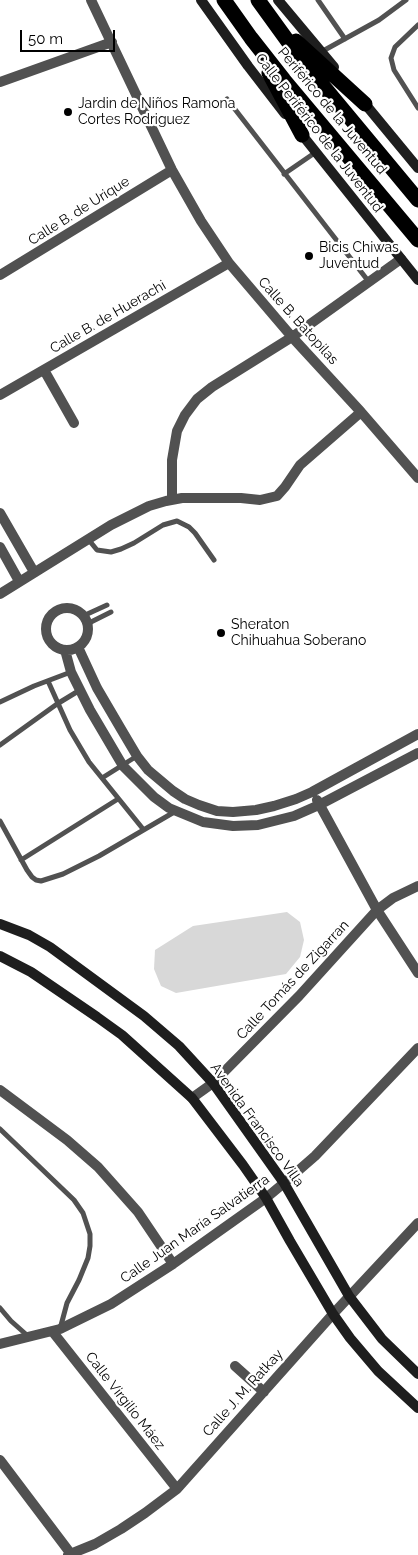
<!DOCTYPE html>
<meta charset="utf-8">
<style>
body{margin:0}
#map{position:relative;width:418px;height:1555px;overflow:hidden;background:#fff;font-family:Raleway,sans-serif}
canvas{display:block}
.scale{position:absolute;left:20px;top:30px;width:95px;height:22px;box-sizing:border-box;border:2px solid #000;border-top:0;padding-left:6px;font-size:15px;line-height:18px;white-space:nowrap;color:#000;-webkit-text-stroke:4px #fff;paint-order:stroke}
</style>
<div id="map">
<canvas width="418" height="1555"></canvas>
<div class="scale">50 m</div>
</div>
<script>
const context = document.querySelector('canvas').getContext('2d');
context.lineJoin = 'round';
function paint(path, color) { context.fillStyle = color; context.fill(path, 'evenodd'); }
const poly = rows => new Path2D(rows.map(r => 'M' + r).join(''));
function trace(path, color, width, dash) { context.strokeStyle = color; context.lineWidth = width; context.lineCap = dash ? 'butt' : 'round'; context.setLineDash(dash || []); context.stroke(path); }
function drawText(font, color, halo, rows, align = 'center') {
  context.font = font + ' Raleway,sans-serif'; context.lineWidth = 4.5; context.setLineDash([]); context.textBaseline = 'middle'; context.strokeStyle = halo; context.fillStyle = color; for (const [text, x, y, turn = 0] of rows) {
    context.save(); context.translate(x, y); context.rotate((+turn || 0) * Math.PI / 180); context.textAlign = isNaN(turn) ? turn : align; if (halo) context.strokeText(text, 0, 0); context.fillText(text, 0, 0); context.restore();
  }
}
paint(poly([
 [287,912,300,922,304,940,300,957,286,974,176,993,161,986,154,969,155,950,193,926]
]), '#d8d8d8');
trace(poly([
 [318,0,345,39],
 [418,25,395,47,391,58,394,70,418,108],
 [321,52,379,20,406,0],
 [227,99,369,282],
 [284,174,316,152],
 [88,539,97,550,111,552,121,549,134,543,163,525,177,521,189,527,195,533,214,560],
 [83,616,107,605],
 [87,624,111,612],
 [48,681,70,730,89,762,143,829],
 [0,702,34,686,71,672],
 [0,745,57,704,80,690],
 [102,778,137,756],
 [0,821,27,870,32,877,36,880,41,881,63,874,99,856,176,811],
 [21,860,118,799],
 [0,1129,74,1200,83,1213,90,1234,90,1246,88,1258,79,1280,67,1303,60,1329],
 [0,1308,11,1321,29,1337]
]), '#515151', 5);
trace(poly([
 [91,0,172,170,201,221,229,263,292,337,361,412,418,478],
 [0,82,112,42],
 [0,275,172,170],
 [44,370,74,423],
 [0,395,229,263],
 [172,499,172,460,177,431,185,415,197,399,212,387,292,337,401,259],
 [0,513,34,572],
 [0,547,19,581],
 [0,594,111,525,149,506,166,501,182,498,241,498,260,500,277,496,285,487,300,465,361,412],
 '46 629a21 21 0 1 1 42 0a21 21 0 1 1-42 0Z',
 [78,647,97,688,121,729,137,756,148,770,173,791,185,799,199,805,217,811,233,812,256,810,274,806,296,799,312,792,418,734],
 [65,650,71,672,90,710,123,766,154,797,169,808,203,822,233,826,258,825,294,816,319,805,418,753],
 [317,800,377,910,418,973],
 [0,1090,67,1140,98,1167,138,1212,173,1264],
 [192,1098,213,1083,299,996,377,910,393,898,418,886],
 [52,1331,177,1489],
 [0,1344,60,1329,111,1304,173,1264,266,1198,284,1183,315,1156,418,1048],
 [235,1366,264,1392],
 [0,1460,71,1554],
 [68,1555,95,1544,121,1529,145,1513,177,1489,333,1314,418,1223]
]), '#515151', 10);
trace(poly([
 [201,0,248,66,285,114],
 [278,0,334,67],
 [361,99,418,168],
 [299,131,418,280],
 [0,924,29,935,50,947,144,1016,179,1046,213,1083,284,1183,349,1296,382,1339,418,1374],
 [0,956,31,972,97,1017,122,1035,192,1098,243,1165,266,1198,290,1241,333,1314,350,1338,378,1371,418,1408]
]), '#1e1e1e', 10);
trace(poly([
 [224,0,251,38,284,80,418,240],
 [258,0,300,58,418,200],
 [296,41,365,104],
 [269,73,302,135]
]), '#000', 15);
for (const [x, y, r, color] of [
 [68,112,5,"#000"],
 [309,256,5,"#000"],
 [221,633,5,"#000"]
]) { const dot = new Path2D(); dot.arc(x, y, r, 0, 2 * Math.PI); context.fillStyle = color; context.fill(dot); trace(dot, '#fff', 2); }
drawText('14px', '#000', '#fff', [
 ["Jardin de Niños Ramona",78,104],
 ["Cortes Rodriguez",78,120],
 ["Bicis Chiwas",319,248],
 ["Juventud",319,264],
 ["Sheraton",231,625],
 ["Chihuahua Soberano",231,641]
], 'left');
drawText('14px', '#000', '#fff', [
 ["Periférico de la Juventud",332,111,50],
 ["Calle Periférico de la Juventud",319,133,52],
 ["Calle B. de Urique",79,211,-32],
 ["Calle B. de Huerachi",108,317,-30],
 ["Calle B. Batopilas",298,321,48],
 ["Calle Tomás de Zigarran",293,980,-47],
 ["Avenida Francisco Villa",257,1125,54],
 ["Calle Juan María Salvatierra",195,1229,-35],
 ["Calle J. M. Ratkay",243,1393,-48],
 ["Calle Virgilio Máez",125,1401,52]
]);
</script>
